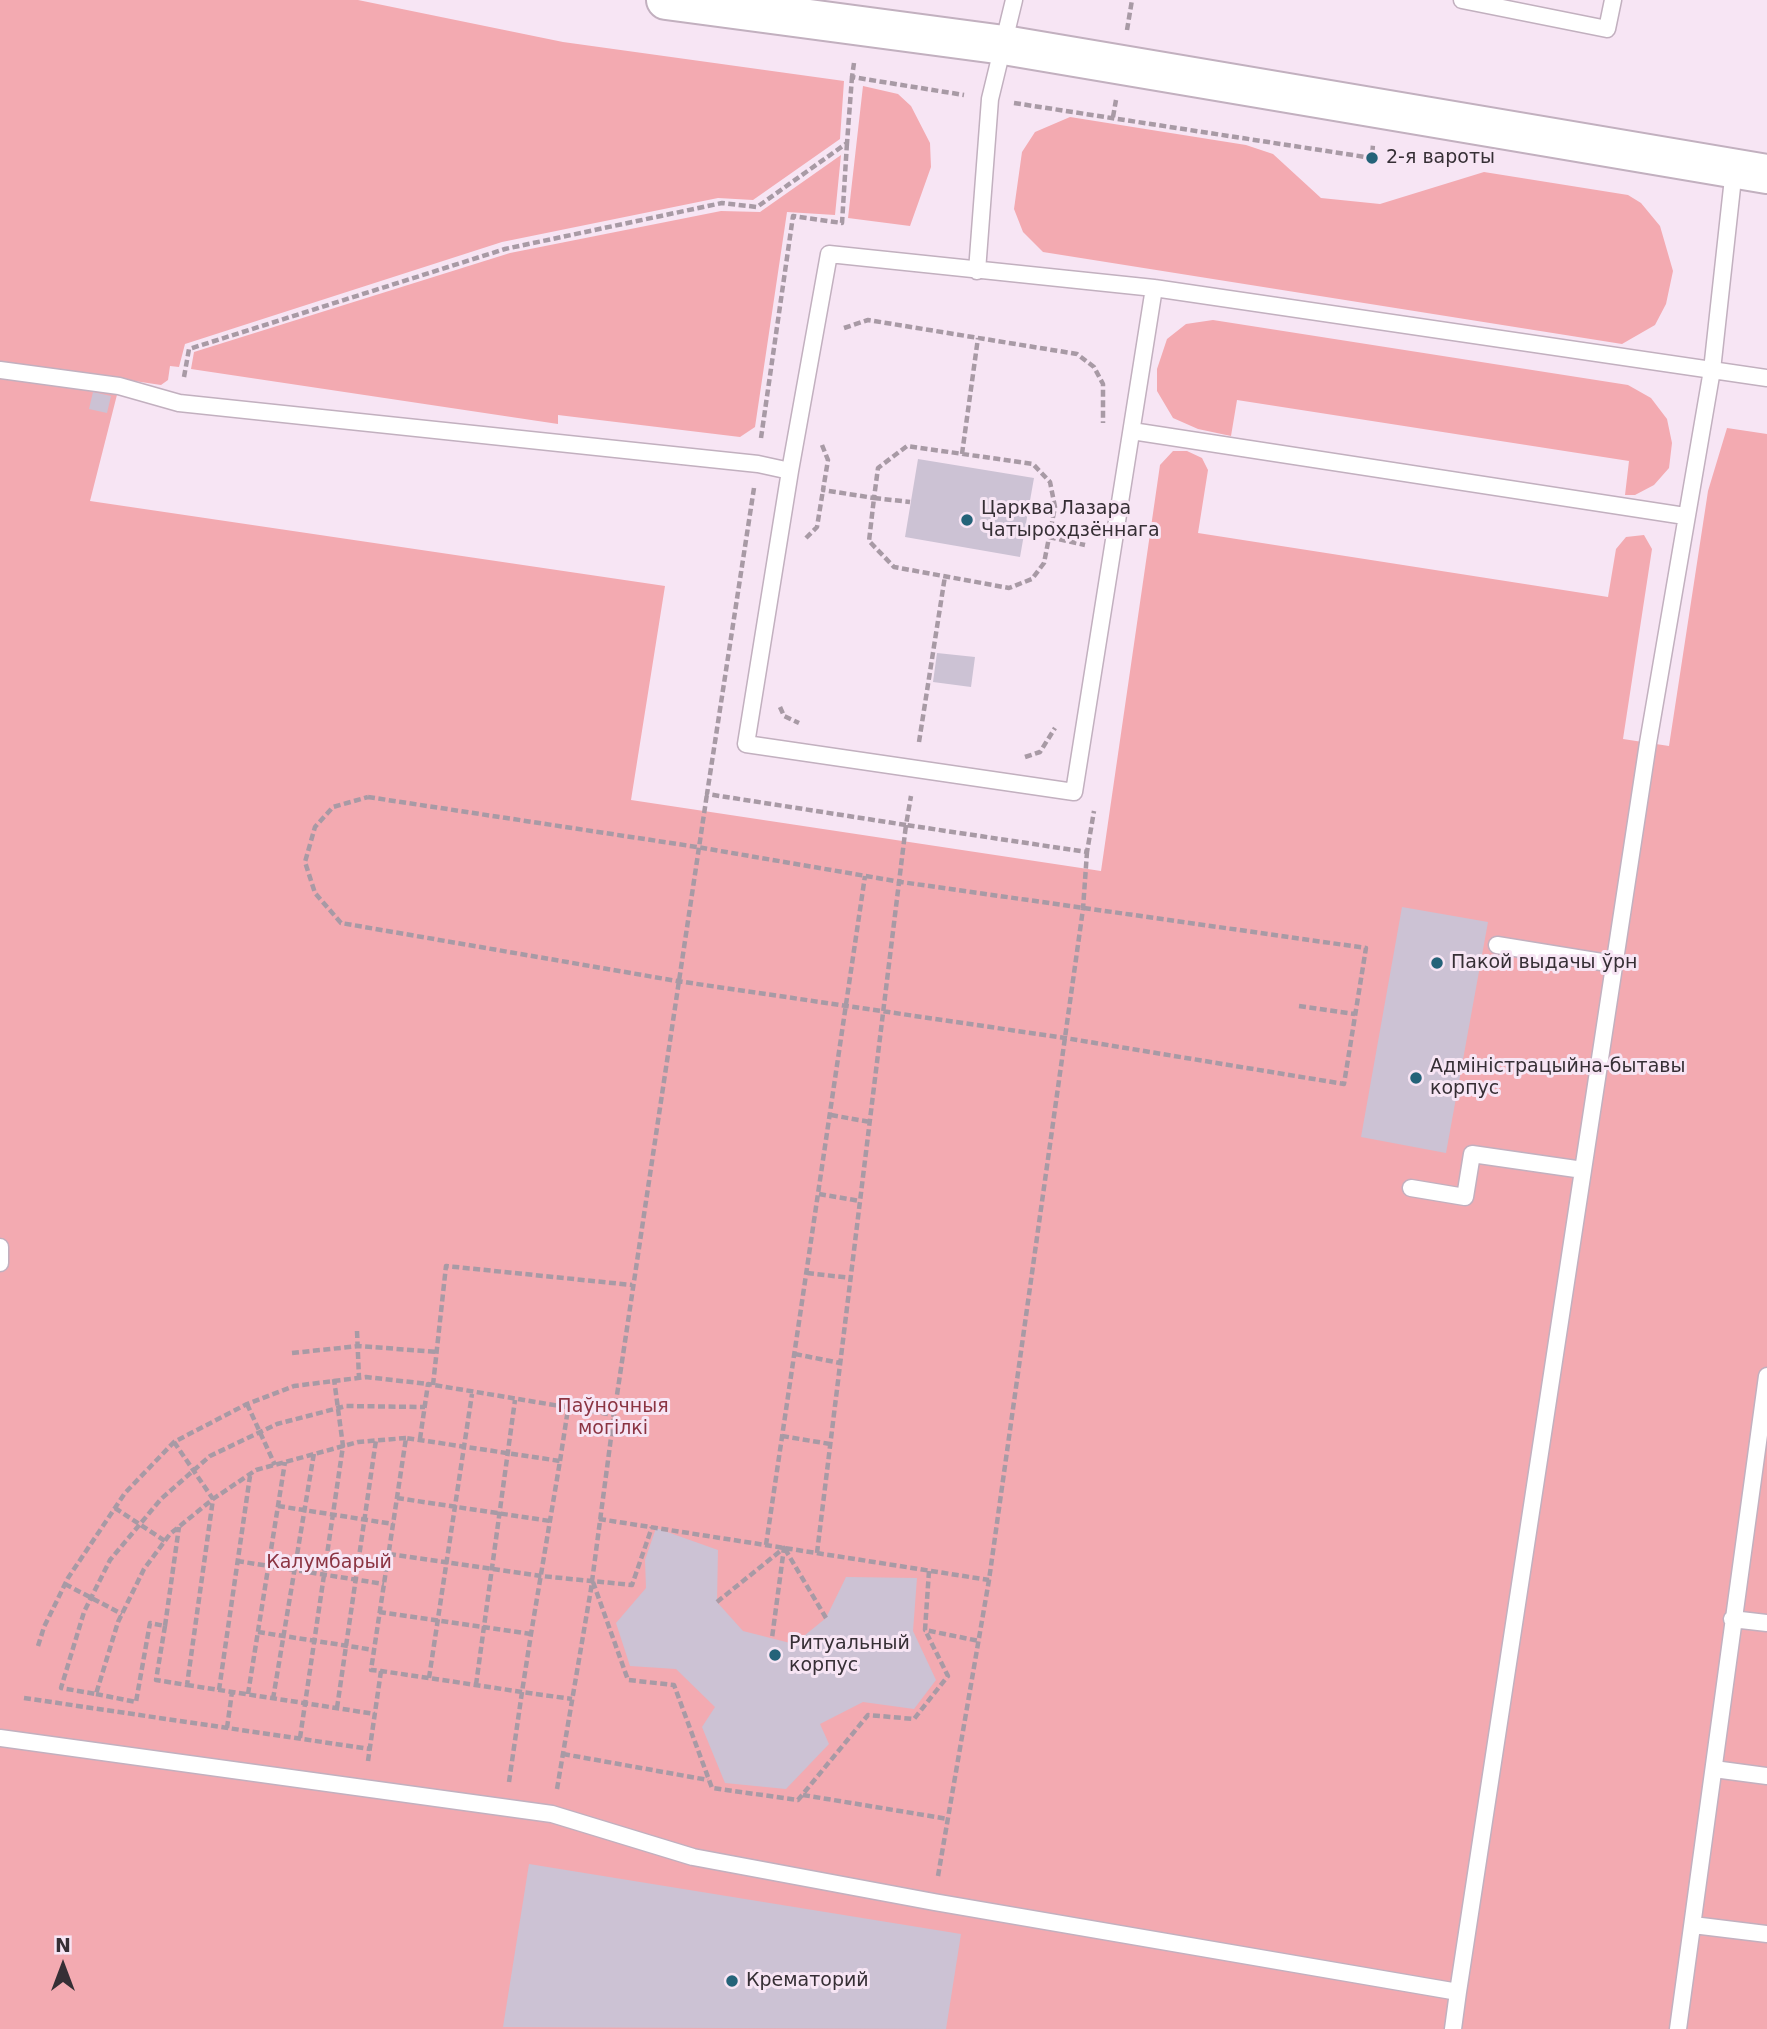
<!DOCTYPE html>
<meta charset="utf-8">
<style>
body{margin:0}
#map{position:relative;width:1767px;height:2029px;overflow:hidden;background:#f7e5f4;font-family:"DejaVu Sans",sans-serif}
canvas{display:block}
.north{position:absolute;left:28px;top:1931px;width:70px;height:70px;-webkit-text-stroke:5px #f7e5f4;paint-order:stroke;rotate:0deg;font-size:19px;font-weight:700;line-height:28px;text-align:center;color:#362f35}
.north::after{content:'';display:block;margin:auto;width:24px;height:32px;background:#362f35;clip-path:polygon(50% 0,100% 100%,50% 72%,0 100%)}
</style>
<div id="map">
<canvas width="1767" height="2029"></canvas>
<div class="north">N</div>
</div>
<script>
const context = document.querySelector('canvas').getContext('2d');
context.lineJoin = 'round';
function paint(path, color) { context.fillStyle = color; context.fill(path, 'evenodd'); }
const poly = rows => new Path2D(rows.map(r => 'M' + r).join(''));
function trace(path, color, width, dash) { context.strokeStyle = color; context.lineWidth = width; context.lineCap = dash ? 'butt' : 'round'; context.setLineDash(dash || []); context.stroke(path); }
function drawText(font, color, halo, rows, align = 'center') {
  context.font = font + ' "DejaVu Sans",sans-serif'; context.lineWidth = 6; context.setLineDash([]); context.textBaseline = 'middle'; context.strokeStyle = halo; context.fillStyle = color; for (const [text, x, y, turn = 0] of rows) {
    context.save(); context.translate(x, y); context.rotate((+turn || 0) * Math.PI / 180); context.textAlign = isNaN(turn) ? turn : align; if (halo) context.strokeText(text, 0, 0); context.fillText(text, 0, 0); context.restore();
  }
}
paint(poly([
 [0,0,358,0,563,42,844,81,840,139,753,200,718,198,502,242,185,344,179,367,170,366,168,380,161,385,121,379,90,501,665,586,631,800,1101,871,1160,465,1173,451,1187,451,1202,458,1208,470,1198,533,1608,597,1616,549,1626,537,1644,535,1652,549,1623,739,1669,746,1708,491,1727,428,1767,434,1767,2029,0,2029],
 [863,86,898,94,911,106,930,143,931,167,910,226,848,218],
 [1070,117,1246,145,1273,154,1321,198,1380,204,1484,172,1628,195,1641,203,1660,226,1673,271,1666,304,1655,325,1622,344,1043,252,1023,232,1014,209,1022,152,1035,132],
 [841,155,835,215,787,212,755,427,740,437,558,415,558,424,191,369,194,352,510,253,721,211,760,212],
 [1213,320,1628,385,1651,398,1667,419,1672,443,1669,468,1654,485,1635,495,1625,495,1629,461,1237,400,1231,436,1198,429,1173,418,1157,391,1157,369,1167,339,1186,324]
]), '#f3aab1');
paint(poly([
 [93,392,111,396,107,413,89,409],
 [918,459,1034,478,1020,557,905,537],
 [937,653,975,657,971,687,933,682],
 [1402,907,1488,922,1446,1153,1361,1137],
 [656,1528,718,1550,717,1602,743,1631,794,1644,826,1618,846,1577,917,1578,913,1631,936,1680,914,1709,863,1702,820,1724,829,1744,786,1789,725,1783,702,1727,715,1707,676,1669,630,1666,616,1623,646,1588,645,1560],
 [529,1864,961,1934,946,2029,503,2027]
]), '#ccc2d4');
const service = poly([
 [1462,0,1607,29,1613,0],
 [977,271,990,99,1014,0],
 [1154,288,1074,792,746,744,790,471,829,254,1154,288,1767,378],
 [0,370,119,386,179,403,758,464,790,471],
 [1132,431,1685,516],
 [1497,945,1614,964],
 [1411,1188,1465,1197,1472,1154,1583,1170],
 [0,1247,0,1263],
 [1732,1619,1767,1623],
 [0,1738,552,1814,693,1857,934,1902,1458,1992,1648,743,1712,370,1734,169],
 [1714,1769,1767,1776],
 [1693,1925,1767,1934],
 [1453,2029,1458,1992],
 [1678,2029,1767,1376]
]);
const secondary = poly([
 [666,0,1004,45,1767,174]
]);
trace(service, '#c2b0bf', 19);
trace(secondary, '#c2b0bf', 42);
trace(poly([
 [1127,30,1132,0],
 [854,63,852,77,964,95],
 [1014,103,1372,158,1373,144],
 [1113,117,1116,100],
 [844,328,868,320,1077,354,1094,367,1103,384,1103,423],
 [184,377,189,349,505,249,722,203,757,207,847,143,852,77],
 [761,438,793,216,842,223,847,143],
 [822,445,828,460,823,490,874,498,878,468,907,446,1033,464,1050,482,1055,507,1044,563,1032,579,1009,588,894,567,869,541,874,498,910,502],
 [962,454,978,338],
 [754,488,707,794,906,825,911,796],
 [1049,537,1085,545],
 [806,538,817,527,823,490],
 [780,707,784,716,799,723],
 [919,742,945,576],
 [1025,757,1040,752,1055,728],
 [368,797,697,847,901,882,1366,948,1344,1084,1065,1038,677,981,341,923,315,893,305,862,315,827,333,807,368,797],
 [1299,1006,1355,1014],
 [831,1115,870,1122],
 [819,1194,860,1201],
 [807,1273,851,1278],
 [357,1331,359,1378],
 [292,1353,359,1346,437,1352],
 [795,1354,840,1363],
 [433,1385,446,1266,632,1285],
 [247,1404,275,1465],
 [782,1436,830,1444],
 [406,1438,358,1442,256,1470,213,1499,170,1534,144,1569,118,1622,96,1694,61,1688,84,1612,110,1560,161,1499,210,1456,277,1424,346,1406,425,1407],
 [420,1439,428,1384,614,1415],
 [560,1461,568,1409],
 [397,1498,550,1521],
 [278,1506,393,1524],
 [115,1508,165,1541],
 [599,1519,989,1580],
 [766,1545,865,876],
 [785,1549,826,1618],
 [817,1553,906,825,1087,852,1094,811],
 [389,1554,541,1576,632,1585,652,1527],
 [237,1561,384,1584],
 [929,1571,925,1630,979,1641],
 [593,1582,628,1680,674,1685,712,1788,798,1800,868,1715,914,1719,948,1676,925,1630],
 [65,1584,122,1614],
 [717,1602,784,1548,772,1638],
 [379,1612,531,1634],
 [165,1626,156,1680,187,1685,213,1499,174,1442],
 [258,1632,374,1650],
 [38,1646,44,1627,68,1578,125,1493,174,1442,247,1404,294,1386,366,1377,428,1384],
 [429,1678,472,1394],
 [187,1685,375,1714],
 [476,1685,515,1400],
 [219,1690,250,1476],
 [96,1694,136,1702,150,1623,165,1626,179,1527],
 [248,1694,285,1462],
 [24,1698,370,1749],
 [273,1699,314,1453],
 [337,1708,376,1440],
 [227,1728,232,1692],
 [300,1738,343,1446,334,1379],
 [563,1754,708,1780],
 [368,1761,381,1671],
 [509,1782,522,1692,531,1634,560,1461,406,1438,371,1670,381,1671,429,1678,522,1692,572,1699],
 [557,1789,591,1589,614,1415,707,794],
 [803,1795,948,1819],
 [938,1876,989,1580,1083,909,1087,852]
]), '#a89aa5', 4.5, [7, 3.5]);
trace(service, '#fff', 16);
trace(secondary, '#fff', 38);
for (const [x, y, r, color] of [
 [1372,158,7,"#246379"],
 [967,520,7,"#246379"],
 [1437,963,7,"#246379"],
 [1416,1078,7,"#246379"],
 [775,1655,7,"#246379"],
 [732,1981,7,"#246379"]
]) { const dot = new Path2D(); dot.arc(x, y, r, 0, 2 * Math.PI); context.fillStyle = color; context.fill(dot); trace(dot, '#f7e5f4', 2.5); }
drawText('19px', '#362f35', '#f7e5f4', [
 ["2-я вароты",1386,158],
 ["Царква Лазара",981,509],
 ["Чатырохдзённага",981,531],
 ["Пакой выдачы ўрн",1451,963],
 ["Адміністрацыйна-бытавы",1430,1067],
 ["корпус",1430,1089],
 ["Ритуальный",789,1644],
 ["корпус",789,1666],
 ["Крематорий",746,1981]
], 'left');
drawText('19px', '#8b3442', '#f7e5f4', [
 ["Паўночныя",613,1407],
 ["могілкі",613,1429],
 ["Калумбарый",329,1563]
]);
</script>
